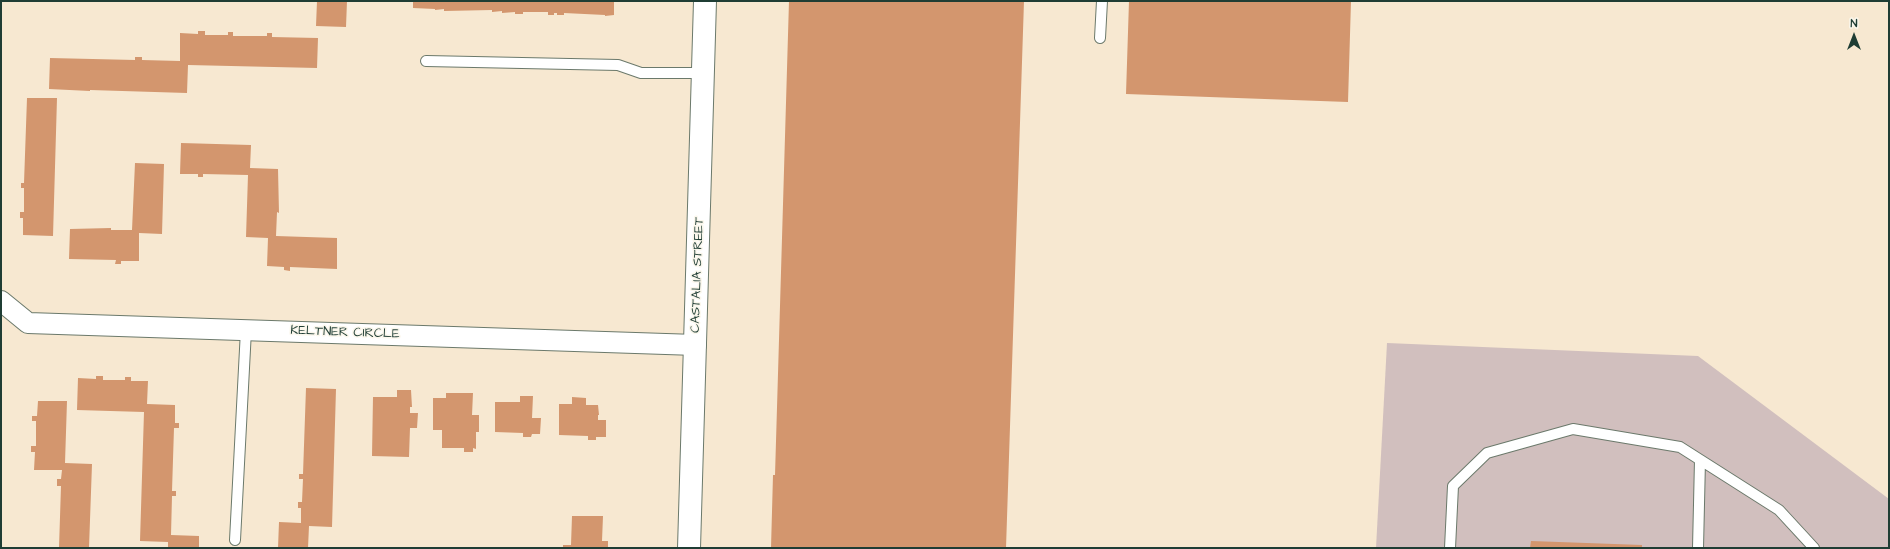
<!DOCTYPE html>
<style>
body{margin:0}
#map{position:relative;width:1890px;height:549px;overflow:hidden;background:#f7e8d1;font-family:"Architects Daughter",sans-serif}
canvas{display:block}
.frame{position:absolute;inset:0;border:2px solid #1f3d34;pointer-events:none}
.north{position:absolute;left:1834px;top:16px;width:40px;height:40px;-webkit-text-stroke:3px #fbf7ec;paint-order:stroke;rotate:0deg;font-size:11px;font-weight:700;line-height:16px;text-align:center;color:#1f3d34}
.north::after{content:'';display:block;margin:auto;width:14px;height:18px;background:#1f3d34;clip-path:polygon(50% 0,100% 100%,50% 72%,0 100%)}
</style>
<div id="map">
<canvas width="1890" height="549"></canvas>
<div class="frame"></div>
<div class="north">N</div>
</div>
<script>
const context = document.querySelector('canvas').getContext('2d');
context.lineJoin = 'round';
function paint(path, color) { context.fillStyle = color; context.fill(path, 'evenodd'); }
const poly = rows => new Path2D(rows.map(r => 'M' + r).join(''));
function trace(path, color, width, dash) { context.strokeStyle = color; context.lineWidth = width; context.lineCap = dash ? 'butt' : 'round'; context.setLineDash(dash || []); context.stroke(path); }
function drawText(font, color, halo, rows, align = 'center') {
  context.font = font + ' "Architects Daughter",sans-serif'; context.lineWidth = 3; context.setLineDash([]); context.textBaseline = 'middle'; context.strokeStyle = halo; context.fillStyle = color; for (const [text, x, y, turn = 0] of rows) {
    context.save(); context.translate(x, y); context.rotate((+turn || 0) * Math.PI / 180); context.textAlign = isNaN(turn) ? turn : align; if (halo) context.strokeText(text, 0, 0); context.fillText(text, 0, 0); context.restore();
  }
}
paint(poly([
 [1387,343,1698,356,1889,499,1889,548,1376,548]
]), '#d1bfbe');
paint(poly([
 [317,1,347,1,346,27,316,26],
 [413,1,614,1,614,15,605,16,605,15,564,13,564,15,557,15,557,13,554,13,554,15,548,15,548,12,523,12,523,14,515,14,515,12,502,13,502,11,492,12,492,10,444,11,444,9,435,10,435,9,413,8],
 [789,1,1024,1,1006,548,771,548,773,475,775,475],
 [1129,1,1351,1,1348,102,1126,94],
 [198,31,205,31,205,35,228,35,228,32,233,32,233,36,267,36,267,33,272,33,272,37,318,38,317,68,188,65,187,93,90,90,90,91,49,89,50,58,135,60,135,57,142,57,142,60,180,61,180,33,198,34],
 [27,98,57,98,53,236,23,235,23,218,20,218,20,212,24,212,24,188,21,188,21,183,24,183],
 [181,143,251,145,250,168,278,169,279,213,277,212,276,236,337,238,337,269,290,267,290,271,284,270,284,267,267,266,268,238,246,237,248,175,203,174,203,177,198,177,198,174,180,174],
 [135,163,164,164,162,234,139,233,139,261,121,261,121,264,115,264,116,260,69,259,70,229,111,228,111,230,132,230],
 [96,376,103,376,103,380,125,380,125,377,131,377,131,381,148,381,147,404,175,405,175,423,179,423,179,428,174,428,172,491,176,491,176,496,172,496,171,535,199,536,199,548,168,548,168,542,140,541,144,412,77,410,78,378,96,379],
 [306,388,336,389,332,527,309,526,308,548,278,548,279,522,301,523,301,508,298,508,298,502,302,502,303,479,299,479,299,474,303,474],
 [397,390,411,390,412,407,410,407,410,413,418,413,417,428,410,428,409,457,372,456,373,397,397,397],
 [446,393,473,393,472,415,479,415,479,432,476,432,476,449,473,448,473,452,464,452,464,448,442,448,442,430,433,430,433,398,446,398],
 [520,396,533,396,532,418,541,418,540,434,532,434,531,437,523,437,523,433,495,432,495,402,520,402],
 [572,397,586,398,586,405,598,405,599,415,598,415,598,420,606,420,606,437,596,437,596,440,588,440,588,436,559,435,559,404,572,404],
 [38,401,67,401,65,463,92,464,89,548,59,548,61,486,57,486,57,479,61,479,62,470,34,470,35,452,31,452,31,446,36,446,36,421,32,421,32,416,37,416],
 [572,516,603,516,602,541,608,541,608,548,563,548,563,545,571,545],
 [1531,541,1642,545,1642,548,1530,548]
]), '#d3966e');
const service = poly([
 [1100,38,1102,1],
 [426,61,618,65,641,73,703,73],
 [235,540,246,330],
 [1450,548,1453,486,1487,453,1573,429,1680,447,1779,510,1814,548],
 [1698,548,1700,460]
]);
const minor = poly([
 [1,301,28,323,696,345]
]);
const tertiary = poly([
 [689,548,705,1]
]);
trace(service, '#6b796b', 12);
trace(minor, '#6b796b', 22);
trace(tertiary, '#6b796b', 24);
trace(service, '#fff', 10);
trace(minor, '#fff', 20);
trace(tertiary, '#fff', 22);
drawText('13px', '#1f3d34', '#fbf7ec', [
 ["CASTALIA STREET",698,275,-88],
 ["KELTNER CIRCLE",345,333,2]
]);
</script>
